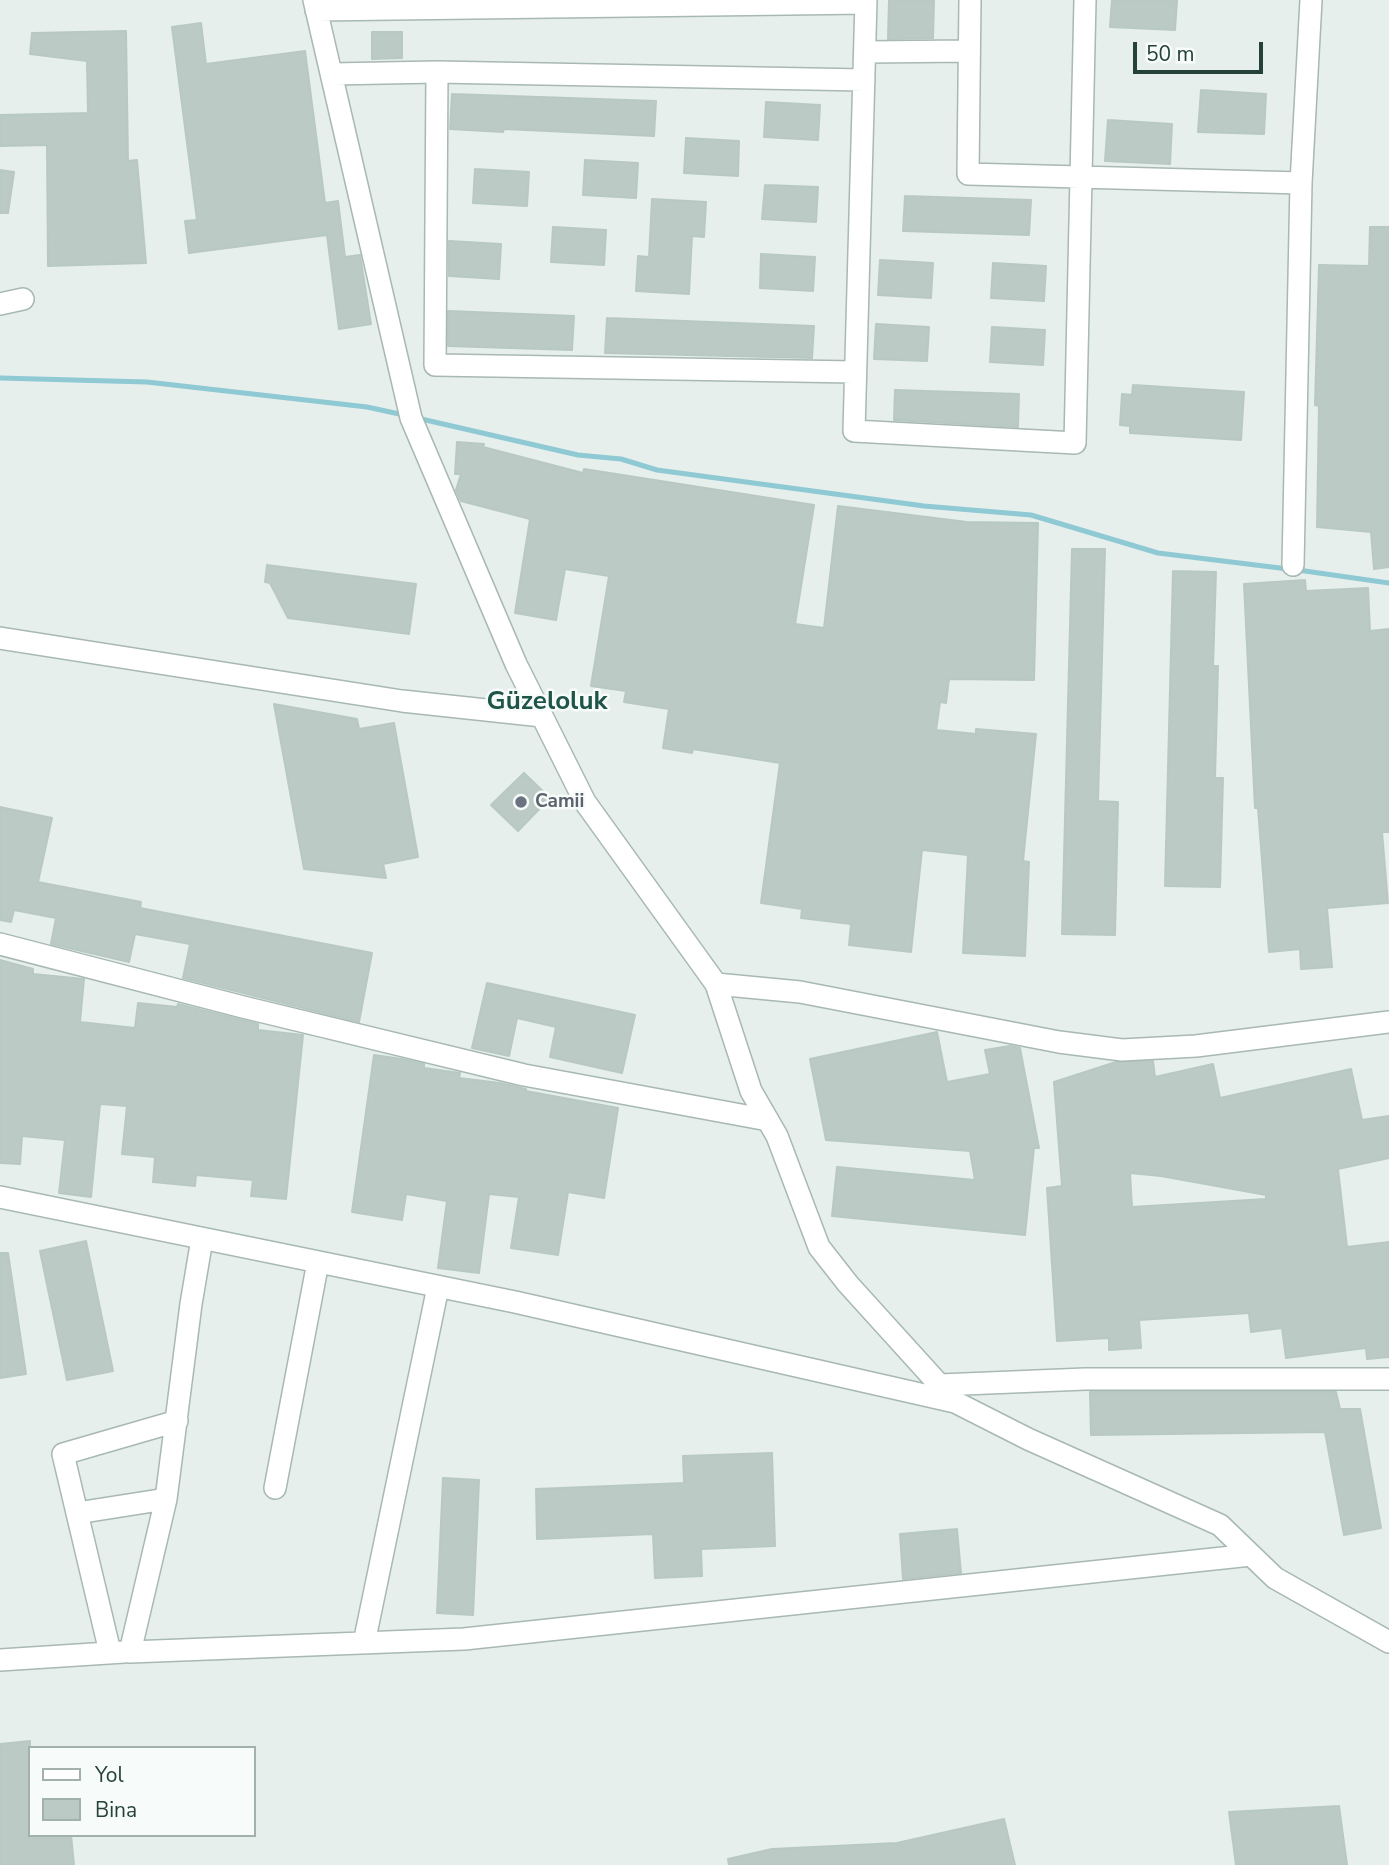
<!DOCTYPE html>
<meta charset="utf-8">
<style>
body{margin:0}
#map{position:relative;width:1389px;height:1865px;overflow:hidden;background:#e6efeb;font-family:"Nunito Sans",sans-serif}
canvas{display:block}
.legend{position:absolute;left:28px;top:1746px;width:228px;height:91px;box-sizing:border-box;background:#f7fbf9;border:2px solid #a3b1ad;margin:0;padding:9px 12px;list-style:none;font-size:21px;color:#24423a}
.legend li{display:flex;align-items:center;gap:14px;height:35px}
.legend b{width:35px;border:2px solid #a3b1ad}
.scale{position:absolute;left:1133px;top:42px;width:130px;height:32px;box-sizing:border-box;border:4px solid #24423a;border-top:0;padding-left:9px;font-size:21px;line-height:24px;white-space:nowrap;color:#24423a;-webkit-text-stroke:5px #f7fbf9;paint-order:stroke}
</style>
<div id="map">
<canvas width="1389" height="1865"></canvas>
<ul class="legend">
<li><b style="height:9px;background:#fff"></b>Yol</li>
<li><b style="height:19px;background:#bbcac4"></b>Bina</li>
</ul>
<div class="scale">50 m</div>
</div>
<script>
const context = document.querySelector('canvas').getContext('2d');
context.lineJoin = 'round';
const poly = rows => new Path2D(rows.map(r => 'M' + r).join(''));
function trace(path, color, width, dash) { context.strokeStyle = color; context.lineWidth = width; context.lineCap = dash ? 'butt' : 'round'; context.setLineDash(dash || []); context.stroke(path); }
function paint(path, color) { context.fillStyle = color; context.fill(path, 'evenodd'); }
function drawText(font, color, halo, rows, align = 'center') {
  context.font = font + ' "Nunito Sans",sans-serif'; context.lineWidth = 5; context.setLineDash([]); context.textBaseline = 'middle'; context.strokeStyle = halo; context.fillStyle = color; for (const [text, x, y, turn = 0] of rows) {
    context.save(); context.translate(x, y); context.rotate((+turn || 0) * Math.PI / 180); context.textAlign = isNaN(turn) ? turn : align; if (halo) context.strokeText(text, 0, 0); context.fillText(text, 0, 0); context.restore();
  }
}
trace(poly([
 [0,378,147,382,367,407,404,415],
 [417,418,578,455,621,459,657,470,924,506,1031,515,1158,553,1288,569],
 [1298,570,1389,583]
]), '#8ec9d4', 5);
const building = poly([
 [889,0,934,0,933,38,888,39,889,0],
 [1112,0,1177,0,1175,30,1110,27,1112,0],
 [201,23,206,64,305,51,325,203,338,201,345,257,360,255,371,324,339,329,327,235,189,253,185,221,197,220,172,27,201,23],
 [126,31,128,161,137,160,146,263,48,266,47,145,0,146,0,115,88,113,87,61,30,54,32,33,126,31],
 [372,32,402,32,402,58,372,59,372,32],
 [1201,90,1266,94,1264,134,1198,132,1201,90],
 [452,94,656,101,654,136,504,129,503,132,450,129,452,94],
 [766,102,820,105,818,140,764,137,766,102],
 [1108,120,1172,124,1170,164,1105,161,1108,120],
 [686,138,739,141,738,176,684,173,686,138],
 [585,160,638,163,636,198,583,195,585,160],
 [475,169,529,172,527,206,473,203,475,169],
 [0,170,14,172,8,213,0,213,0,170],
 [765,185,818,187,816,222,762,219,765,185],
 [905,196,1031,200,1029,235,903,231,905,196],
 [652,199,706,202,704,237,692,236,689,294,636,291,638,256,649,257,652,199],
 [553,227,606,230,604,265,551,262,553,227],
 [1370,227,1389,227,1389,567,1374,569,1371,532,1317,527,1319,406,1315,405,1319,265,1369,266,1370,227],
 [449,241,501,244,499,279,449,276,449,241],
 [761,254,815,257,813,291,760,288,761,254],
 [880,260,933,263,931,298,878,295,880,260],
 [993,263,1046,266,1044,301,991,298,993,263],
 [448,311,574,316,572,350,448,346,448,311],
 [607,318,814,326,812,358,605,353,607,318],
 [876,324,929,327,927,361,874,359,876,324],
 [992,327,1045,330,1043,365,990,362,992,327],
 [1133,385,1244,392,1241,440,1130,433,1130,426,1120,425,1122,394,1132,395,1133,385],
 [895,390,1019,394,1018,427,894,420,895,390],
 [457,442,484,444,483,447,583,473,584,469,814,505,795,624,824,628,838,506,967,522,1038,523,1034,680,949,679,946,703,940,702,936,730,976,734,976,729,1036,734,1023,861,1029,862,1025,956,963,953,968,855,922,850,911,952,849,945,851,924,801,918,802,909,761,903,780,763,693,749,692,753,663,748,669,709,624,702,626,691,591,686,609,576,565,569,556,620,515,613,530,519,461,501,456,490,461,474,455,474,457,442],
 [1072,549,1105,549,1098,801,1118,802,1115,935,1062,934,1072,549],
 [267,565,416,584,409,634,288,618,270,583,265,582,267,565],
 [1173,571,1216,572,1213,666,1218,666,1215,778,1223,778,1220,887,1165,886,1173,571],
 [1305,580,1306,591,1368,588,1370,631,1389,629,1389,832,1382,832,1388,903,1327,908,1332,967,1301,969,1300,949,1269,952,1258,808,1255,808,1244,584,1305,580],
 [274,704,357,719,359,729,394,723,418,857,383,864,386,878,304,869,274,704],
 [524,773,550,798,518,831,491,805,524,773],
 [0,807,52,818,38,882,141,902,140,908,372,953,359,1022,183,978,190,944,135,934,129,962,51,944,56,918,14,910,11,922,0,920,0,807],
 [0,960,33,969,33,974,84,979,80,1022,135,1028,138,1003,177,1007,178,1004,258,1024,258,1030,303,1035,286,1199,251,1196,253,1180,196,1175,195,1186,153,1182,155,1157,122,1154,127,1106,100,1104,91,1197,59,1193,65,1140,22,1136,20,1164,0,1163,0,960],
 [487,983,635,1015,622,1073,550,1057,556,1027,517,1018,509,1056,472,1048,487,983],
 [937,1032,947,1082,990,1074,985,1050,1010,1046,1020,1048,1039,1148,1034,1148,1025,1235,832,1216,837,1167,975,1180,970,1151,826,1140,810,1059,937,1032],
 [374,1055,402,1059,424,1064,424,1068,460,1073,459,1078,500,1083,526,1089,526,1091,618,1108,604,1198,568,1192,558,1255,511,1248,519,1197,489,1194,479,1273,438,1268,447,1201,406,1194,402,1220,352,1212,374,1055],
 [1153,1061,1155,1077,1213,1064,1220,1098,1351,1069,1362,1120,1389,1116,1389,1158,1338,1169,1347,1247,1389,1242,1389,1357,1367,1359,1366,1348,1286,1358,1282,1328,1251,1332,1249,1313,1139,1320,1141,1348,1109,1350,1109,1338,1057,1341,1047,1188,1062,1186,1054,1082,1116,1062,1153,1061],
 [1130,1173,1161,1176,1266,1195,1266,1199,1132,1207,1130,1173],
 [86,1241,113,1371,67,1380,40,1251,86,1241],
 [0,1253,8,1253,26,1374,0,1378,0,1253],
 [1090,1392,1336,1392,1340,1409,1360,1409,1381,1528,1344,1535,1325,1432,1091,1435,1090,1392],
 [772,1453,775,1546,701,1549,702,1576,655,1578,653,1534,537,1539,536,1489,684,1483,683,1456,772,1453],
 [443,1478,479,1480,473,1615,437,1613,443,1478],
 [957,1529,961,1573,903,1579,900,1534,957,1529],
 [30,1741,30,1835,71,1835,74,1865,0,1865,0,1744,30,1741],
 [1339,1806,1347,1865,1236,1865,1229,1812,1339,1806],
 [1004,1819,1015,1865,729,1865,728,1859,772,1849,897,1843,1004,1819]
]);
paint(building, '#bbcac4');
trace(building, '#b8c9c2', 2);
const minor = poly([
 [314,0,411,418,516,664,585,802,716,984,751,1091,777,1136,819,1247,848,1284,955,1402,1028,1439,1220,1525,1275,1578,1389,1642],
 [866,0,854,431,1075,443,1085,0],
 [970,0,968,174,1301,183],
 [316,10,866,3],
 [865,52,969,51],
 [332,74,437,72],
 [0,304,23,299],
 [855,372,435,365,437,72,864,80],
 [1293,565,1301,183,1311,0],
 [0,638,402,701,542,716],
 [0,944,243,1007,524,1075,768,1120],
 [716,984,800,992,1059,1042,1122,1050,1196,1046,1389,1022],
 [0,1197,515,1302,955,1402],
 [202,1239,191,1304,166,1499,130,1652,464,1639,1251,1555],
 [940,1385,1085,1379,1389,1379],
 [275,1488,318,1262],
 [77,1513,166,1499],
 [364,1643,438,1287],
 [110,1652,63,1454,177,1421],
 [0,1660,124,1652]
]);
trace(minor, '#a8b8b2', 24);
trace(minor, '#fff', 21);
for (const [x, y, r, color] of [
 [521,802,7,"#6b7280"]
]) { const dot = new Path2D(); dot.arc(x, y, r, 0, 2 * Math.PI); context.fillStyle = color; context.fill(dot); trace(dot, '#f7fbf9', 2.5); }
drawText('bold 19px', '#5b616d', '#f7fbf9', [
 ["Camii",535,802]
], 'left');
drawText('bold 26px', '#1f5548', '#f7fbf9', [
 ["Güzeloluk",547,703]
]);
</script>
